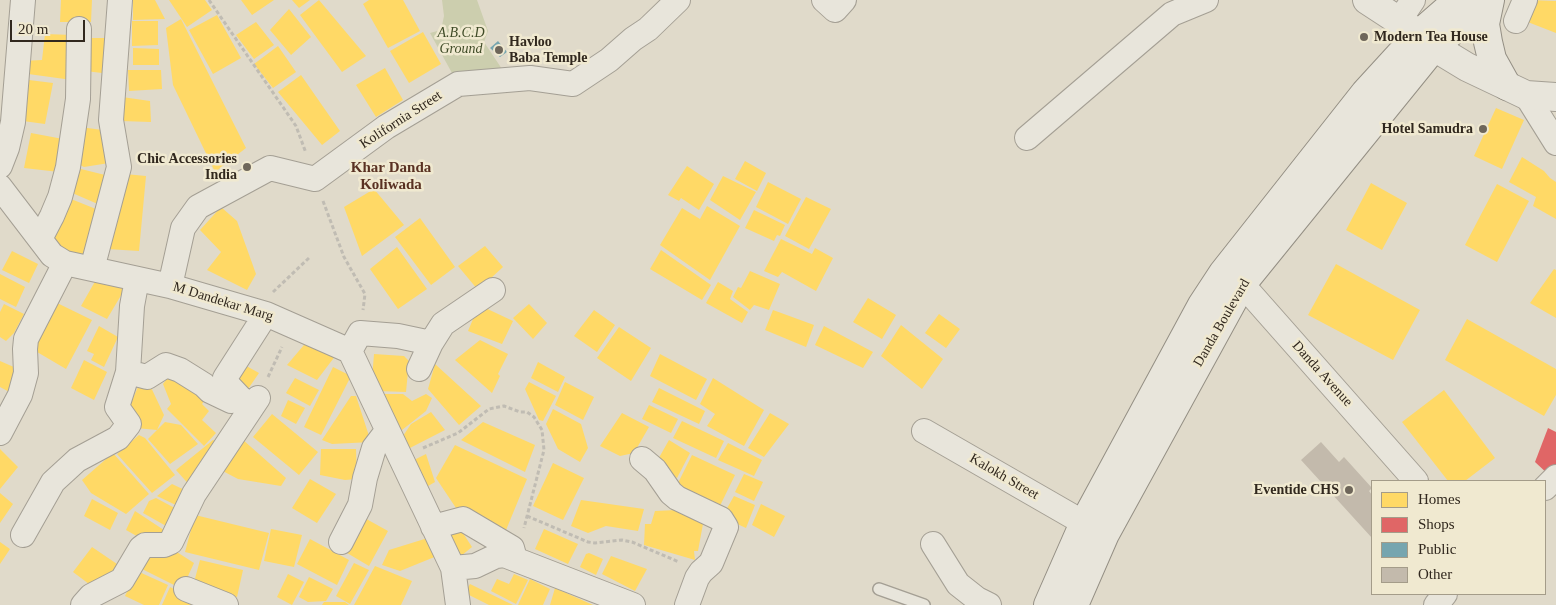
<!DOCTYPE html>
<style>
body{margin:0}
#map{position:relative;width:1556px;height:605px;overflow:hidden;background:#e0daca;font-family:"Times New Roman",serif}
canvas{display:block}
.legend{position:absolute;left:1371px;top:480px;width:175px;height:115px;box-sizing:border-box;background:#f0e9d0;border:1px solid #a49c89;margin:0;padding:6px 9px;list-style:none;font-size:15px;color:#31281e}
.legend li{display:flex;align-items:center;gap:10px;height:25px}
.legend b{width:25px;border:1px solid #a49c89}
.scale{position:absolute;left:10px;top:20px;width:75px;height:22px;box-sizing:border-box;border:2px solid #31281e;border-top:0;padding-left:6px;font-size:15px;line-height:18px;white-space:nowrap;color:#31281e;-webkit-text-stroke:4px #f0e9d0;paint-order:stroke}
</style>
<div id="map">
<canvas width="1556" height="605"></canvas>
<ul class="legend">
<li><b style="height:14px;background:#ffd966"></b>Homes</li>
<li><b style="height:14px;background:#e06666"></b>Shops</li>
<li><b style="height:14px;background:#76a5af"></b>Public</li>
<li><b style="height:14px;background:#c3baac"></b>Other</li>
</ul>
<div class="scale">20 m</div>
</div>
<script>
const context = document.querySelector('canvas').getContext('2d');
context.lineJoin = 'round';
function paint(path, color) { context.fillStyle = color; context.fill(path, 'evenodd'); }
const poly = rows => new Path2D(rows.map(r => 'M' + r).join(''));
function trace(path, color, width, dash) { context.strokeStyle = color; context.lineWidth = width; context.lineCap = dash ? 'butt' : 'round'; context.setLineDash(dash || []); context.stroke(path); }
function drawText(font, color, halo, rows, align = 'center') {
  context.font = font + ' "Times New Roman",serif'; context.lineWidth = 5; context.setLineDash([]); context.textBaseline = 'middle'; context.strokeStyle = halo; context.fillStyle = color; for (const [text, x, y, turn = 0] of rows) {
    context.save(); context.translate(x, y); context.rotate((+turn || 0) * Math.PI / 180); context.textAlign = isNaN(turn) ? turn : align; if (halo) context.strokeText(text, 0, 0); context.fillText(text, 0, 0); context.restore();
  }
}
paint(poly([
 [442,0,477,0,488,31,484,42,510,81,458,84,430,33,441,30,444,16]
]), '#ccceae');
paint(poly([
 [61,0,92,0,91,22,60,22],
 [133,0,155,0,165,19,133,20],
 [169,0,205,0,212,10,187,27],
 [241,0,274,0,252,15],
 [292,0,310,0,299,8],
 [319,0,366,56,342,72,300,15],
 [369,0,403,0,420,31,388,48,363,4],
 [1528,0,1556,1,1556,33,1520,19],
 [289,9,311,37,291,55,270,30],
 [217,15,241,58,213,74,189,30],
 [181,19,246,148,215,172,173,85,166,28],
 [132,21,158,21,158,45,132,46],
 [256,22,274,45,254,59,236,35],
 [423,32,441,64,409,83,390,51],
 [45,34,73,35,72,80,21,73,22,61,42,60],
 [85,38,114,38,111,74,85,71],
 [278,46,296,72,273,88,254,64],
 [133,48,159,49,159,65,133,65],
 [385,68,403,100,376,117,356,85],
 [128,70,161,70,162,89,129,91],
 [301,75,340,131,322,145,278,92],
 [29,80,53,83,45,124,23,121],
 [122,97,150,101,151,122,121,121],
 [1496,108,1524,120,1502,169,1474,156],
 [80,127,110,131,109,163,84,167,74,162],
 [31,133,63,139,59,172,24,168],
 [1522,157,1544,171,1550,178,1556,182,1556,219,1533,206,1536,197,1509,182],
 [745,161,766,173,757,191,735,179],
 [687,166,714,184,699,210,681,198,679,201,668,195],
 [77,168,109,176,100,205,70,192],
 [125,174,146,176,139,251,107,249],
 [723,176,756,192,740,220,710,200],
 [768,182,801,199,788,224,756,207],
 [1371,183,1407,203,1382,250,1346,230],
 [1497,184,1529,201,1497,262,1465,245],
 [374,189,404,225,362,256,344,207],
 [66,197,101,211,82,257,47,242],
 [806,197,831,209,809,249,785,236],
 [707,206,740,226,710,280,660,245,682,208,700,219],
 [221,207,237,221,256,274,247,290,207,270,221,252,200,230],
 [754,210,785,225,780,236,777,235,774,241,745,228],
 [420,218,455,267,431,285,395,237],
 [781,239,812,254,815,248,833,258,816,291,782,272,778,277,764,271],
 [485,246,503,267,478,290,458,266],
 [397,247,427,289,398,309,370,269],
 [661,250,711,285,702,300,650,269],
 [12,251,38,264,29,283,2,270],
 [1336,264,1420,310,1393,360,1308,315],
 [1554,269,1556,270,1556,318,1530,303],
 [750,271,780,284,769,310,754,305,750,310,733,297,738,287,741,288],
 [0,274,25,287,16,307,0,299],
 [97,278,126,287,107,319,81,306],
 [718,282,733,291,730,299,748,312,742,323,706,303],
 [868,298,896,315,882,339,853,322],
 [53,301,92,320,66,369,32,349],
 [4,304,24,314,14,333,6,341,0,337,0,312],
 [529,304,547,323,533,339,513,318],
 [479,305,513,321,502,344,468,331],
 [594,310,615,325,597,352,574,336],
 [773,310,814,325,806,347,765,330],
 [939,314,960,329,946,348,925,333],
 [1467,319,1556,369,1556,395,1544,416,1445,360],
 [901,325,943,359,922,389,881,356],
 [99,326,118,337,104,367,91,360,94,354,87,351],
 [824,326,873,352,863,368,815,345],
 [619,327,651,348,631,381,597,358],
 [309,339,336,355,317,380,287,365],
 [480,340,508,354,498,374,500,376,492,393,455,360],
 [374,354,404,356,409,361,406,392,377,391,377,379,372,379],
 [660,354,707,379,696,400,650,376],
 [84,360,107,372,94,400,71,388],
 [0,361,23,371,15,395,0,387],
 [538,362,565,377,558,392,531,378],
 [241,363,259,373,246,392,228,381],
 [435,364,481,406,459,425,428,389],
 [333,367,351,376,321,435,304,427],
 [172,372,208,395,202,404,209,411,202,420,216,433,204,446,167,409,171,404,163,384],
 [142,378,148,381,164,415,157,430,136,428,126,414],
 [295,378,319,390,310,406,286,393],
 [713,378,764,410,744,446,707,426,715,414,700,404],
 [529,382,556,396,543,421,539,420,525,389],
 [565,382,594,397,583,420,555,405],
 [659,388,705,411,699,424,652,402],
 [1444,390,1495,458,1465,481,1448,481,1402,422],
 [384,394,403,394,412,401,426,394,432,398,426,411,402,430,392,428,382,406],
 [351,396,356,396,371,442,332,444,322,440],
 [288,400,305,408,296,424,281,416],
 [649,405,678,419,671,433,642,419],
 [553,409,581,424,588,448,580,462,558,449,546,424],
 [431,412,445,430,406,450,401,439,411,424],
 [622,413,649,427,634,453,620,456,600,446],
 [770,413,789,424,764,457,748,448],
 [272,414,318,452,299,475,253,437],
 [682,421,724,441,716,458,673,438],
 [165,422,181,425,198,444,170,464,148,439],
 [483,422,535,445,525,472,461,440],
 [139,435,145,438,175,475,152,493,117,454],
 [242,439,286,478,281,486,238,479,217,468],
 [213,440,222,445,192,488,176,470],
 [669,440,690,453,677,478,656,463],
 [728,443,762,460,754,476,718,460],
 [455,445,527,479,504,535,458,511,436,478],
 [0,449,18,467,0,489],
 [321,449,356,449,357,479,345,480,320,475],
 [113,453,149,494,126,514,91,493,82,480],
 [426,454,435,482,423,489,408,463],
 [692,455,735,475,716,514,677,485],
 [553,463,584,478,563,520,533,506],
 [744,474,763,482,754,501,735,492],
 [310,479,336,494,317,523,292,508],
 [172,484,191,493,182,508,157,496],
 [0,493,13,504,0,523],
 [734,496,755,505,746,528,722,517],
 [156,498,184,513,175,531,143,513,149,501],
 [92,499,118,513,110,530,84,516],
 [581,500,644,509,638,531,606,526,588,533,571,526],
 [761,504,785,516,774,537,752,525],
 [698,509,705,513,698,551,694,551,695,560,644,545,645,524,651,524,655,511],
 [135,511,170,534,149,543,126,530],
 [195,515,269,533,259,570,185,552],
 [361,516,388,531,369,566,342,550],
 [457,524,472,547,461,556,445,532],
 [271,529,302,535,294,567,264,561],
 [544,529,578,544,568,564,535,549],
 [431,537,437,556,400,571,382,565,389,550],
 [310,539,349,560,337,585,297,564],
 [0,542,10,549,0,564],
 [92,547,120,566,97,590,73,572],
 [150,547,169,547,194,563,182,589,140,568],
 [589,553,603,559,596,575,580,567,586,554],
 [611,556,647,569,635,591,602,574],
 [200,560,243,570,237,597,193,586],
 [354,563,369,570,350,604,336,596],
 [375,566,412,581,401,605,354,605],
 [137,571,168,585,159,605,144,605,125,596],
 [288,574,304,582,292,605,277,597],
 [514,574,528,580,516,604,491,591,497,579,509,584],
 [309,577,333,589,326,601,308,602,299,597],
 [530,579,550,589,543,605,518,605],
 [470,584,513,605,489,605,465,593],
 [170,587,207,605,162,605],
 [555,588,593,605,550,605],
 [324,602,345,602,349,605,322,605]
]), '#ffd966');
paint(poly([
 [1548,428,1556,432,1556,469,1550,476,1535,462]
]), '#e06666');
paint(poly([
 [498,41,507,52,500,57,490,48]
]), '#76a5af');
paint(poly([
 [1321,442,1339,462,1344,457,1372,488,1369,491,1372,495,1372,538,1301,460]
]), '#c3baac');
const service = poly([
 [879,589,924,605]
]);
const minor = poly([
 [824,0,835,10,844,0],
 [1399,21,1413,0],
 [1516,21,1525,0],
 [1526,95,1556,143],
 [1027,138,1172,14,1206,0],
 [0,166,7,148,13,122,23,0],
 [0,187,52,255,65,263,170,286,266,314,350,351,453,568,458,605],
 [40,239,52,216,60,197,68,167,78,99,79,29],
 [92,269,119,167,111,120,120,0],
 [1227,275,1242,284,1416,481],
 [170,286,183,228,198,207,270,168,315,179,386,127,458,84,530,78,573,84,609,60,633,39,648,29,678,0],
 [350,351,360,333,398,336,431,343],
 [419,369,431,343,443,324,493,290],
 [128,372,147,377,166,365,180,370,204,385,210,391,231,401,242,399],
 [246,404,228,385,225,378,266,314],
 [924,431,1084,523],
 [0,433,20,395,26,373,25,349,26,339,65,263],
 [642,459,655,470,671,493,677,498,721,519,726,527,711,563,701,572,697,578,687,605],
 [1545,488,1556,477],
 [433,527,463,519,512,548,515,559],
 [23,535,53,482,77,460,118,438,129,424,117,407,128,372,132,306,137,279],
 [341,542,360,505,365,478,374,448,387,431],
 [933,544,958,584,977,599,989,605],
 [453,568,475,566,496,556,504,555,633,605],
 [186,589,226,605],
 [83,605,91,596,122,580,141,548,145,545,164,545,171,542,194,494,258,398],
 [1436,605,1445,594]
]);
const tertiary = poly([
 [1367,0,1419,34,1434,47,1467,67,1526,95,1556,97]
]);
const secondary = poly([
 [1490,0,1485,24,1488,42,1492,59,1507,86],
 [1048,605,1084,523,1202,305,1223,273,1365,93,1419,34,1458,0],
 [1074,605,1105,534,1242,284,1434,47,1488,0]
]);
trace(service, '#a49f94', 14);
trace(minor, '#a49f94', 26);
trace(tertiary, '#a49f94', 30);
trace(secondary, '#948f84', 30);
trace(poly([
 [209,0,296,126,306,153],
 [323,201,344,257,365,294,363,310],
 [273,292,310,257],
 [268,377,282,347],
 [423,448,458,433,489,409,504,406,520,412,527,412,534,417,542,430,544,450,524,528],
 [527,516,588,542,595,543,622,540,632,542,679,562]
]), '#c0bcb3', 3, [4, 2.5]);
trace(service, '#e8e5db', 11);
trace(minor, '#e8e5db', 24);
trace(tertiary, '#e8e5db', 28);
trace(secondary, '#e8e5db', 28);
for (const [x, y, r, color] of [
 [1364,37,5,"#6e665a"],
 [499,50,5,"#6e665a"],
 [1483,129,5,"#6e665a"],
 [247,167,5,"#6e665a"],
 [1349,490,5,"#6e665a"]
]) { const dot = new Path2D(); dot.arc(x, y, r, 0, 2 * Math.PI); context.fillStyle = color; context.fill(dot); trace(dot, '#f0e9d0', 2); }
drawText('italic 14px', '#3f4b27', '#f0e9d0', [
 ["A.B.C.D",461,33],
 ["Ground",461,49]
]);
drawText('bold 14px', '#31281e', '#f0e9d0', [
 ["Modern Tea House",1374,37,"left"],
 ["Havloo",509,42,"left"],
 ["Baba Temple",509,58,"left"],
 ["Hotel Samudra",1473,129],
 ["Chic Accessories",237,159],
 ["India",237,175],
 ["Eventide CHS",1339,490]
], 'right');
drawText('14px', '#31281e', '#f0e9d0', [
 ["Kolifornia Street",401,120,-33],
 ["M Dandekar Marg",223,302,17],
 ["Danda Boulevard",1222,323,-60],
 ["Danda Avenue",1322,374,48],
 ["Kalokh Street",1004,477,30]
]);
drawText('bold 15px', '#593122', '#f0e9d0', [
 ["Khar Danda",391,168],
 ["Koliwada",391,185]
]);
</script>
